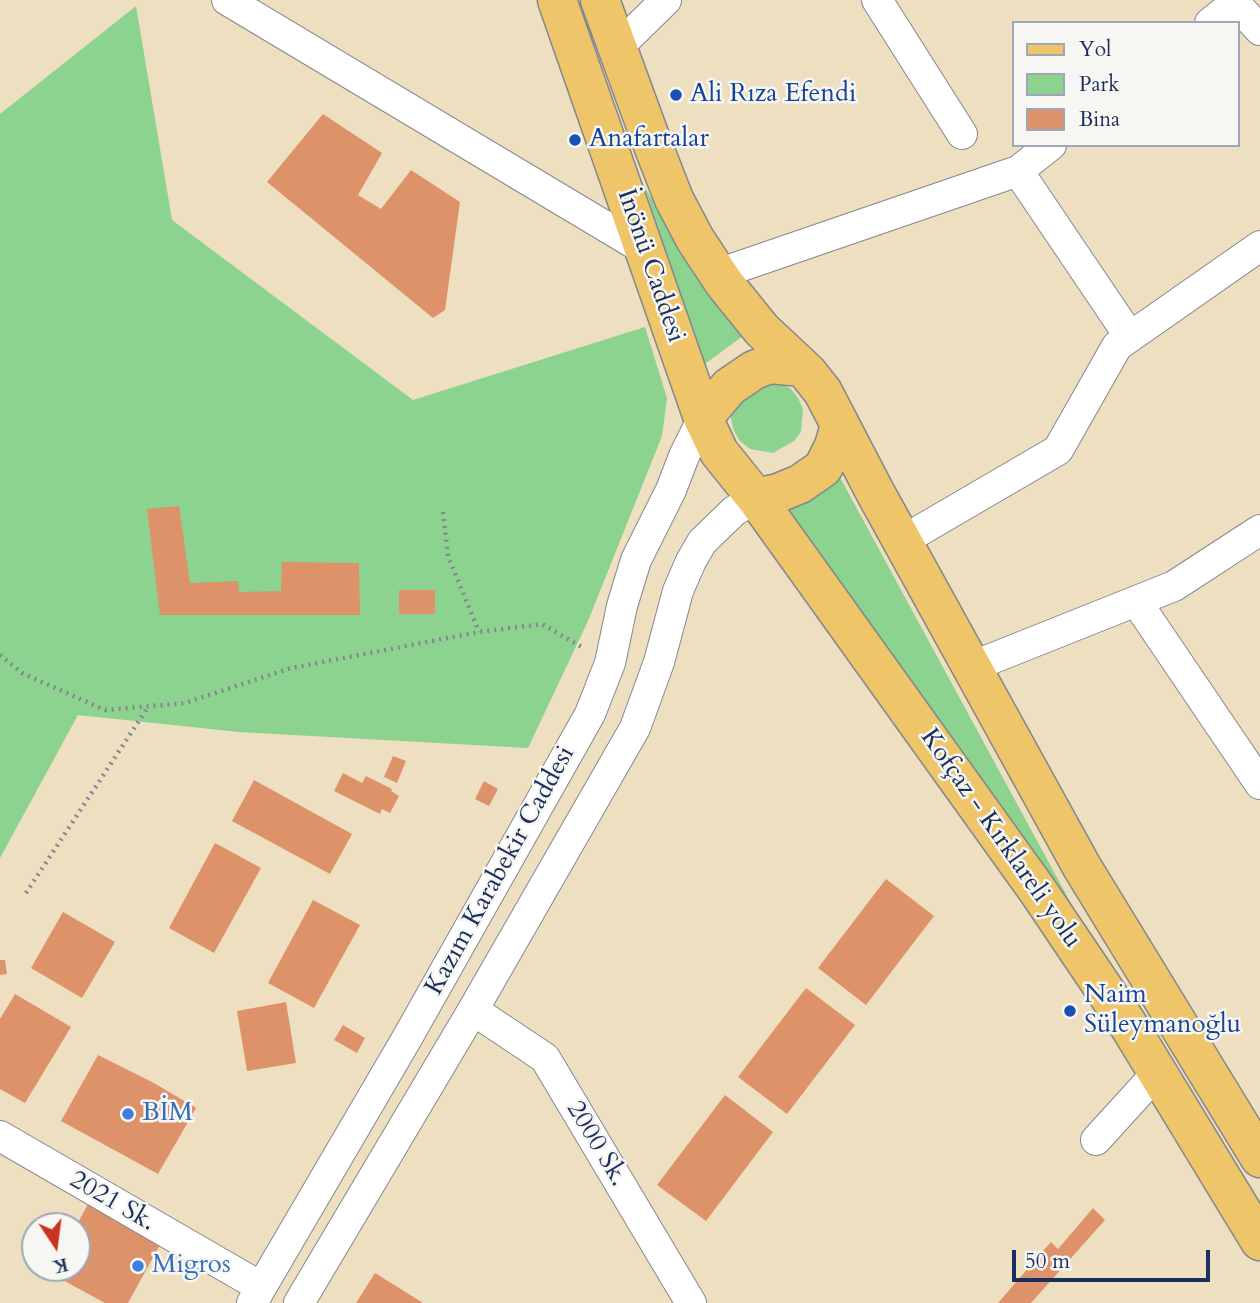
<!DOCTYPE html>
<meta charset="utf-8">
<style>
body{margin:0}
#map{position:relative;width:1260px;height:1303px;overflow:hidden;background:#eedfc0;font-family:Cardo,serif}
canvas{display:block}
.legend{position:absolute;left:1012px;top:21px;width:228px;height:126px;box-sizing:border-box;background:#f6f6f2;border:2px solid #9ea6b7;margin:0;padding:9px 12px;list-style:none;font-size:21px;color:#1b2f5e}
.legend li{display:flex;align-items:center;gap:14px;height:35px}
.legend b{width:35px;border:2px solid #9ea6b7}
.north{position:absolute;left:21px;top:1212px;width:70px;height:70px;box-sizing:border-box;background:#f6f6f2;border:2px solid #9ea6b7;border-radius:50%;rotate:167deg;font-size:19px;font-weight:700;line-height:28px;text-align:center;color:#1b2f5e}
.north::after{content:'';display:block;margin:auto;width:24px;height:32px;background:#c8321e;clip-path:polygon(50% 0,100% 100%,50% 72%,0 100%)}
.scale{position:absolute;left:1012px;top:1250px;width:198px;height:32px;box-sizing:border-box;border:4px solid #1b2f5e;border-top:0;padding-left:9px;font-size:21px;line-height:24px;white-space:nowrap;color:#1b2f5e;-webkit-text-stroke:5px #f6f6f2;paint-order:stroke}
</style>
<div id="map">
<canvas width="1260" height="1303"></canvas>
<ul class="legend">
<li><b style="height:9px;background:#eec569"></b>Yol</li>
<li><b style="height:19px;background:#8bd38f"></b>Park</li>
<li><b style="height:19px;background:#de9269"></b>Bina</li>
</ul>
<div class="north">K</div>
<div class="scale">50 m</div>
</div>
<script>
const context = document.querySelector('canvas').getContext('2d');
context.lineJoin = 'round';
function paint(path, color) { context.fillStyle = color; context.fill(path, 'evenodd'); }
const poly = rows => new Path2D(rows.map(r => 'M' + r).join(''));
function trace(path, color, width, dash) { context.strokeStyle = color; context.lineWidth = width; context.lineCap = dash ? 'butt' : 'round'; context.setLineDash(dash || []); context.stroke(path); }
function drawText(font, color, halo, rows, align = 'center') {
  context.font = font + ' Cardo,serif'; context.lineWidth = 5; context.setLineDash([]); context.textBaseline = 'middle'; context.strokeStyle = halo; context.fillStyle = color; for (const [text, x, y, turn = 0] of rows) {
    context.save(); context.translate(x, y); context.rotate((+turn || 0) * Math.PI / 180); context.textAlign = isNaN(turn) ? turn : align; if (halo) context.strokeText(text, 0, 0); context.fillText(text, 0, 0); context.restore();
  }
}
paint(poly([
 [136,6,172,220,413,400,645,327,667,398,662,436,588,621,528,748,239,732,78,715,0,858,0,114],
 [644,186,702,282,743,336,702,366],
 [758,382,781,383,791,389,798,398,803,409,801,432,794,441,773,453,750,449,740,441,734,431,731,419,732,407],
 [836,470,1073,907,779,502]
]), '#8bd38f');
paint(poly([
 [323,114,382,153,358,195,381,209,411,170,460,202,445,310,433,318,267,182],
 [179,506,190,583,238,581,239,592,281,591,282,562,359,563,360,615,160,615,147,509],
 [399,590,435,590,435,614,399,614],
 [393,756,406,761,397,783,384,777],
 [343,773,362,783,366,776,392,789,391,791,399,796,390,813,382,809,380,814,334,791],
 [254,780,352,834,330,874,232,821],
 [484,781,498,789,489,806,475,799],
 [215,843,261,868,214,953,169,928],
 [886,879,934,916,866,1005,818,968],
 [313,900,360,925,314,1008,268,983],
 [63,912,115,942,82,998,31,968],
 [0,960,5,960,7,974,0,975],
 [806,988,855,1025,787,1114,738,1077],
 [15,994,71,1027,25,1103,0,1089,0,1019],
 [286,1002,296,1063,247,1071,237,1011],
 [343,1025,365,1038,357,1053,334,1040],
 [98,1055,154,1083,196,1108,158,1174,61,1121],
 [725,1095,773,1132,706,1221,657,1185],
 [88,1204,161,1243,128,1303,105,1303,50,1273,53,1268,77,1268,76,1226],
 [1093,1208,1105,1220,1031,1303,998,1303,1051,1242,1058,1249],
 [375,1273,423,1303,356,1303]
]), '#de9269');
const minor = poly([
 [227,0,645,250],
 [877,0,962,134],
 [1232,0,1260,30],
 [1210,23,1235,3],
 [617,48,666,0],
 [1051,145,1018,171,1130,337],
 [718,274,1018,171],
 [902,541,1058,450,1117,346,1260,246],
 [1136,601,1260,784],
 [971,667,1174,586,1260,530],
 [473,1010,545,1058,691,1303],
 [0,1136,261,1287],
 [1096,1140,1157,1073],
 [252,1303,406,1040,590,714,610,663,622,606,636,560,671,490,684,456,703,418],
 [299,1303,473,1010,635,728,659,662,678,591,691,561,702,542,734,511,756,498]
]);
const major = poly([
 [557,0,703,418,719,452,756,498,1038,891,1131,1029,1260,1241],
 [600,0,654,148,674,199,695,239,724,283,762,330,808,373,823,392,875,492,1082,867,1260,1158],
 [703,418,729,387,754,370,770,364,802,367],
 [756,498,778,493,800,484,823,468,834,446,840,425]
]);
trace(minor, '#84878f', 32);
trace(major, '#84878f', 41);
trace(poly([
 [443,512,448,556,479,632],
 [0,655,22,673,105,710,185,703,291,668,479,632,542,624,585,649],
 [26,893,148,707]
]), '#84878f', 4.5, [2, 5]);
trace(minor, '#fff', 30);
trace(major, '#eec569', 38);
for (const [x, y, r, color] of [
 [676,95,7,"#1a4fb4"],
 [575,140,7,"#1a4fb4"],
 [1070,1011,7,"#1a4fb4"],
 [128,1114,7,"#3f7fe0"],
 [138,1266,7,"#3f7fe0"]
]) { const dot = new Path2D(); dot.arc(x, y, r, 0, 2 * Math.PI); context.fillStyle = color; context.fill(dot); trace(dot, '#f6f6f2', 2.5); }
drawText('26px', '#164399', '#f6f6f2', [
 ["Ali Rıza Efendi",690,95],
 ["Anafartalar",589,140],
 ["Naim",1084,996],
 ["Süleymanoğlu",1084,1026]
], 'left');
drawText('26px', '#1b2f5e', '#f6f6f2', [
 ["İnönü Caddesi",650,266,71],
 ["Kofçaz - Kırklareli yolu",1000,839,55],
 ["Kazım Karabekir Caddesi",501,871,-61],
 ["2000 Sk.",596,1144,59],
 ["2021 Sk.",112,1202,30]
]);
drawText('26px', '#366cbe', '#f6f6f2', [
 ["BİM",142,1114],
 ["Migros",152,1266]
], 'left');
</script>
